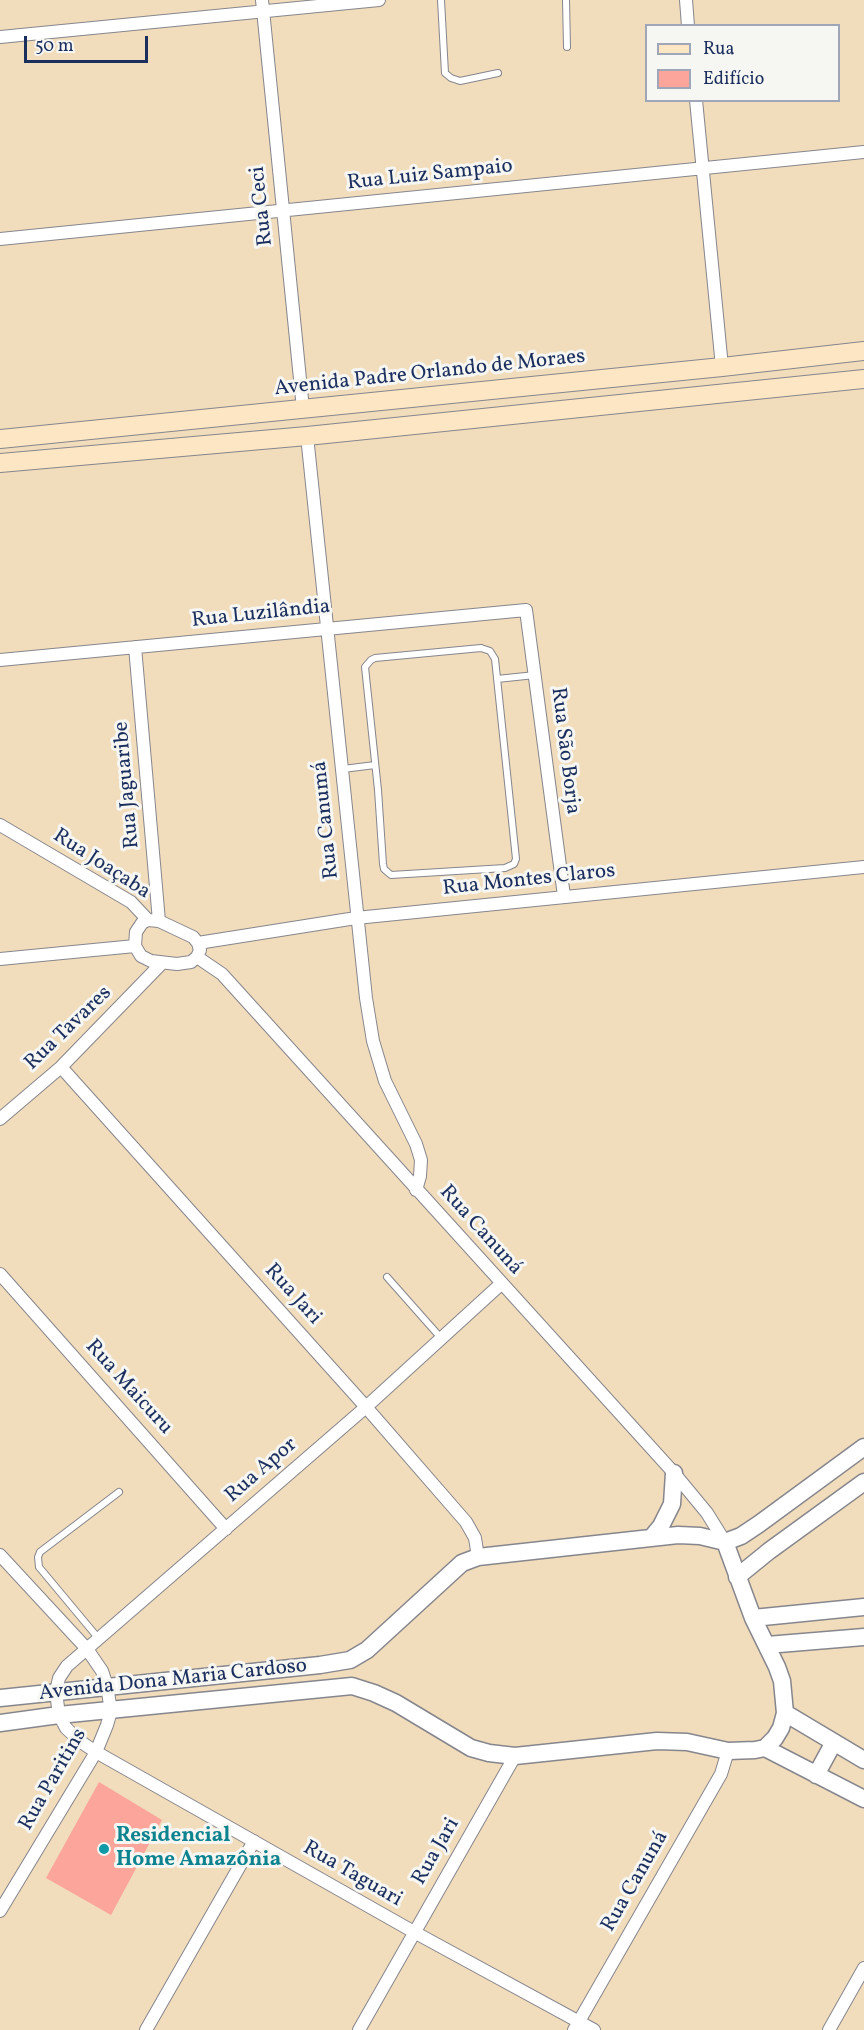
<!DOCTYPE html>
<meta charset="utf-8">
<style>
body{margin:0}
#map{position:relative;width:864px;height:2030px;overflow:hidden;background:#f1dcbc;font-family:Vollkorn,serif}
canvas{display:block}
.legend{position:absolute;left:645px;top:24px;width:195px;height:78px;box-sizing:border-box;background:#f6f6f2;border:2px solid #9ea6b7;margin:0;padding:8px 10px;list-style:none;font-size:18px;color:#1b2f5e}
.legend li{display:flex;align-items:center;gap:12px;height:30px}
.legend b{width:30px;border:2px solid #9ea6b7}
.scale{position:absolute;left:24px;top:36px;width:124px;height:27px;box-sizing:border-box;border:3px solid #1b2f5e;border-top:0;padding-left:8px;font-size:18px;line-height:21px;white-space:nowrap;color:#1b2f5e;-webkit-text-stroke:4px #f6f6f2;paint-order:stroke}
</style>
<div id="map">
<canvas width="864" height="2030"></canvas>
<ul class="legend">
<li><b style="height:8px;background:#fce6c4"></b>Rua</li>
<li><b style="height:16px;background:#fba59b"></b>Edifício</li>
</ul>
<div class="scale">50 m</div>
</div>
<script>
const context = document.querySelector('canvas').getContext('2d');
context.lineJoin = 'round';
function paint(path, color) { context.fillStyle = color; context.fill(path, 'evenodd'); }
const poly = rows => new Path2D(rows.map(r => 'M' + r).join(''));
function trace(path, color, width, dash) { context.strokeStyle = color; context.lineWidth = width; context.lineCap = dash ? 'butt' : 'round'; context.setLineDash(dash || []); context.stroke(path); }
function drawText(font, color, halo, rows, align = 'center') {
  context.font = font + ' Vollkorn,serif'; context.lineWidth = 6; context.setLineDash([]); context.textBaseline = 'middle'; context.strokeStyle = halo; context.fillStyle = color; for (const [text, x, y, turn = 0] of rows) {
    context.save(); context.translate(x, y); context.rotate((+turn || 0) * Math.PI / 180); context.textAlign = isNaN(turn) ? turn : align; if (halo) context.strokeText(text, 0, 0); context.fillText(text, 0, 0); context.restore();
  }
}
paint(poly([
 [99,1782,162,1820,111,1915,46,1878]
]), '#fba59b');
const service = poly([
 [441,0,445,73,451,78,460,81,498,73],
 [566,0,567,47],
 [481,648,490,651,495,659,516,859,514,864,505,868,391,875,384,869,383,864,378,790,365,667,371,660,375,658,481,648],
 [497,679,535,675],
 [343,769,375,765],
 [387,1277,441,1338],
 [99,1639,39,1567,38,1557,40,1552,119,1492]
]);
const minor = poly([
 [262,0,303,409],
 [686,0,688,26],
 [0,37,379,0],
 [696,100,722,367],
 [0,239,864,152],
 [307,436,366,998,373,1041,385,1081,416,1144,421,1160,420,1176,416,1190],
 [135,647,159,921],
 [0,660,526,610,564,896],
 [0,825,131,902,148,920],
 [148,920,159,921,193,937,198,943,200,950,197,957,191,962,177,964,151,961,141,956,135,946,136,932,142,923,148,920],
 [198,943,356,918,864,867],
 [197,957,222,974,674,1473,707,1513,725,1542],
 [0,959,135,946],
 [61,1067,366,1407,466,1522,475,1538,478,1557],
 [0,1119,61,1067,162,963],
 [0,1274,226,1529],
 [502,1283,366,1407,67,1666,59,1678,56,1692,59,1715,66,1728,81,1742,96,1752,414,1932,594,2030],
 [0,1555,87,1649,102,1671,107,1686,111,1711,107,1725,96,1752,0,1911],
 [146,2030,254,1841],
 [359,2030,515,1756],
 [574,2030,721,1774,728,1751],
 [829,2030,864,1968]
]);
const tertiary = poly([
 [651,1538,661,1526,672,1504,674,1473],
 [725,1542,741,1536,759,1524,864,1447],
 [737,1577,769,1551,864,1482],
 [753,1618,864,1607],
 [767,1645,864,1637],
 [0,1698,320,1665,350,1660,367,1650,462,1563,478,1557,678,1535,700,1536,725,1542],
 [785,1713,864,1760],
 [0,1723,59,1715,352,1686,374,1693,396,1703,471,1748,489,1753,515,1756,657,1741,687,1742,728,1751,755,1750,765,1748,775,1738,781,1728,785,1713,782,1681,777,1667,753,1618,725,1542],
 [765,1748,864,1799],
 [816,1775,834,1742]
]);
const secondary = poly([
 [0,439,722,367,864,351],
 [0,463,307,436,864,379]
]);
trace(service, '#86868d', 8);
trace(minor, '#86868d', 14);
trace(tertiary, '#86868d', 19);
trace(secondary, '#86868d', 20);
trace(service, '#fff', 6);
trace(minor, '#fff', 12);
trace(tertiary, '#fff', 16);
trace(secondary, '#fce6c4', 18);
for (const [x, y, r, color] of [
 [104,1849,6,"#0f9aa8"]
]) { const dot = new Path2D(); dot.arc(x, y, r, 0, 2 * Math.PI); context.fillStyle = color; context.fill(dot); trace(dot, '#f6f6f2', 2); }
drawText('21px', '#1b2f5e', '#f6f6f2', [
 ["Rua Luiz Sampaio",430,176,-6],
 ["Rua Ceci",263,206,-96],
 ["Avenida Padre Orlando de Moraes",430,374,-6],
 ["Rua Luzilândia",261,615,-6],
 ["Rua São Borja",564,751,83],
 ["Rua Jaguaribe",128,785,-95],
 ["Rua Canumá",327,820,-96],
 ["Rua Joaçaba",101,865,33],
 ["Rua Montes Claros",529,881,-6],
 ["Rua Tavares",69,1029,-44],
 ["Rua Canuná",480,1231,48],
 ["Rua Jari",292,1295,48],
 ["Rua Maicuru",128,1388,48],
 ["Rua Apor",262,1471,-41],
 ["Avenida Dona Maria Cardoso",173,1681,-6],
 ["Rua Paritins",54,1780,-60],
 ["Rua Jari",437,1852,-60],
 ["Rua Taguari",352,1875,30],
 ["Rua Canuná",636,1882,-60]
]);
drawText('bold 21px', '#0d838f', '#f6f6f2', [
 ["Residencial",116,1837],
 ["Home Amazônia",116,1861]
], 'left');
</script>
